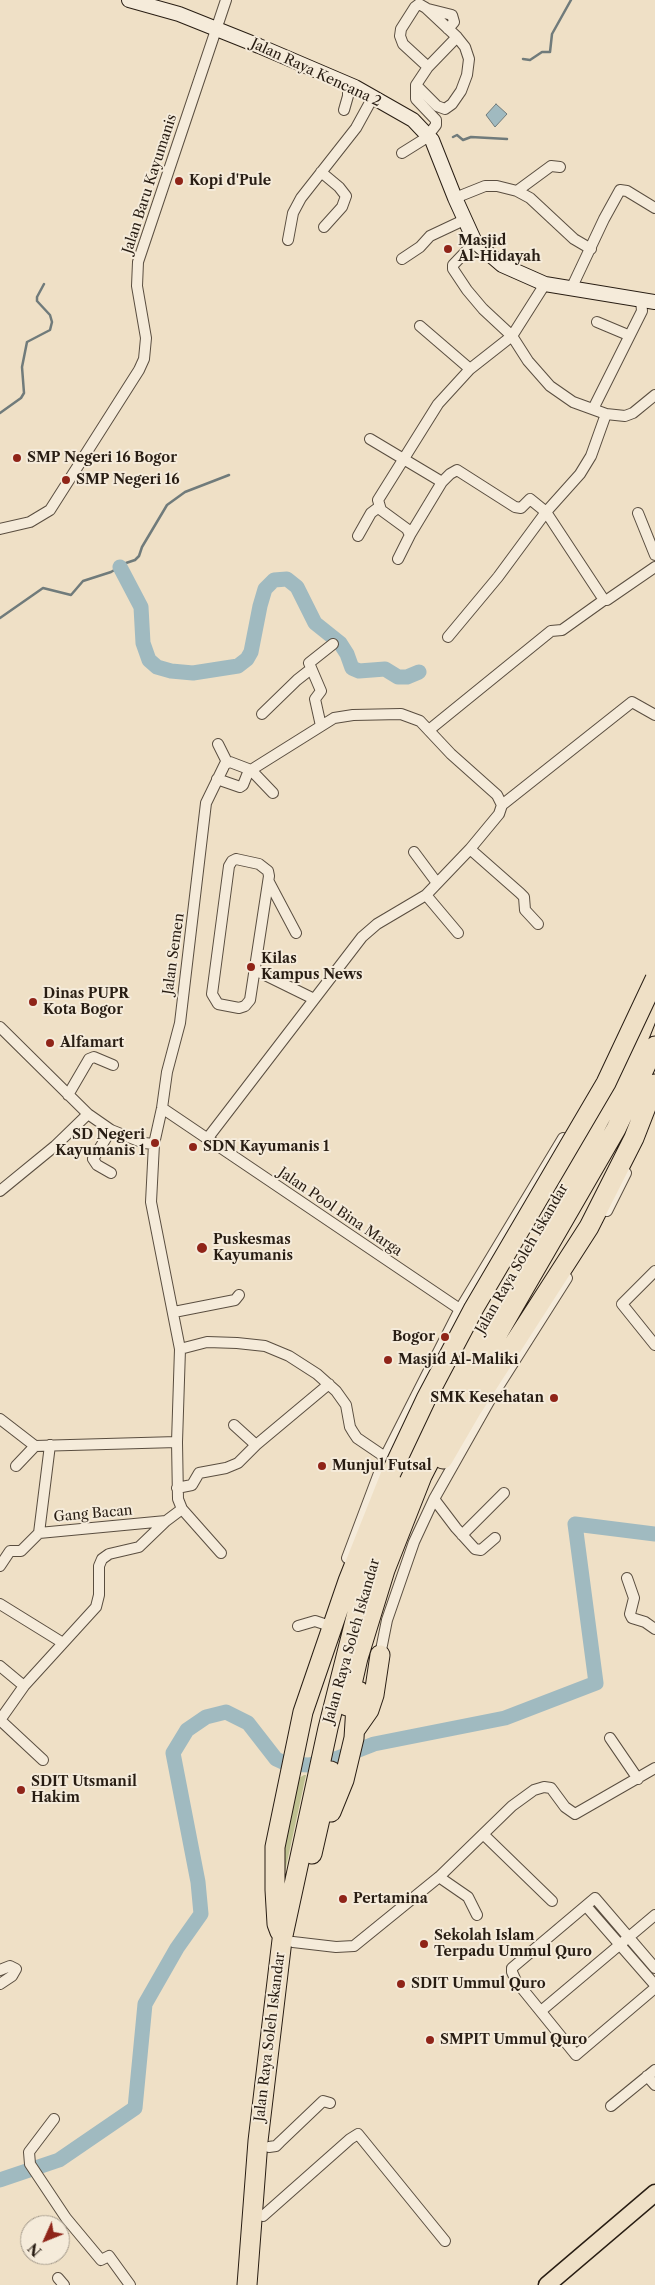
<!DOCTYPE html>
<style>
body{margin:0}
#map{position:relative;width:655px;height:2285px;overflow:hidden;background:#efe0c6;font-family:"Libre Caslon Text",serif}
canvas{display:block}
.north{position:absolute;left:20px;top:2215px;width:50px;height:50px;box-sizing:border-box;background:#f5ebda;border:1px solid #a3998a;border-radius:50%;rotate:226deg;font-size:14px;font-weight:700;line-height:20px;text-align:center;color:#281d13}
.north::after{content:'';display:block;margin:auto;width:18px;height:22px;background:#8f2418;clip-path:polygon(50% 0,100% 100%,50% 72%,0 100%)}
</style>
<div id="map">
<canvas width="655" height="2285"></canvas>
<div class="north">N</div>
</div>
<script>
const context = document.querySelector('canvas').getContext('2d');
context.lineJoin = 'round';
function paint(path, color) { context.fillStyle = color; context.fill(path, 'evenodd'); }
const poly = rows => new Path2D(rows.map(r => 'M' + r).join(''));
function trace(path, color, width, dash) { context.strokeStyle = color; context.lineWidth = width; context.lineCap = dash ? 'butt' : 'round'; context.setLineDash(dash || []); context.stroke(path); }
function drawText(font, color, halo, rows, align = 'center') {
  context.font = font + ' "Libre Caslon Text",serif'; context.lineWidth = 4; context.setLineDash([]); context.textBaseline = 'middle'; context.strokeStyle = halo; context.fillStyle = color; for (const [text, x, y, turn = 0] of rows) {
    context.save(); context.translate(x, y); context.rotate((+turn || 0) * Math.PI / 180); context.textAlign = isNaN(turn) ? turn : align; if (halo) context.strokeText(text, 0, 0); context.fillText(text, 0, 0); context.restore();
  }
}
paint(poly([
 [304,1775,306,1775,284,1876,283,1843,296,1780]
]), '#bfc191');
const water = poly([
 [496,104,507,114,495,127,486,115,496,104]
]);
paint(water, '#a0bac0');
trace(water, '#707b7b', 1);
trace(poly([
 [523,59,530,60,542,52,550,52,552,34,571,0],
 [453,137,457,135,463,140,471,137,507,139],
 [0,413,21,398,24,393,22,367,27,342,50,330,52,322,50,315,37,301,37,297,44,284],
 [0,618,43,588,71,595,83,581,111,572,126,563,135,560,139,556,142,547,167,505,185,492,229,475]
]), '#707b7b', 2.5);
trace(poly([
 [120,567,141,607,143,643,149,660,157,667,171,671,193,673,238,666,247,659,251,652,260,606,265,589,274,580,287,579,297,587,315,623,340,643,347,654,352,668,359,671,385,669,398,677,407,677,419,672],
 [0,2180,59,2160,135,2108,145,2004,177,1948,201,1914,198,1882,173,1753,187,1730,206,1717,226,1712,248,1723,276,1759,287,1764,309,1765,338,1758,374,1744,505,1718,596,1683,575,1524,655,1534]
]), '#a0bac0', 15);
const street = poly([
 [428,9,452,15,454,22,448,29],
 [416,85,437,106,445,109,452,104,461,91,467,75,469,59,465,47,457,37,426,8,419,4,415,7,401,29,400,36,403,44,428,67],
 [344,110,348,96,348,84],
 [429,134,436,125,436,120,416,99,416,85,428,67,457,37],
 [402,153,426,138,427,132],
 [321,172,339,187,346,196,342,207,324,227],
 [517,191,551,166,560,167],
 [455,198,485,186,497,186,517,191,530,198,574,239,591,249],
 [288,240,293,213,301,198,356,128,373,97],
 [475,242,453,265,453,269,467,290,483,309,512,336,528,361,550,386,573,402,606,414],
 [402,259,420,247,430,236,464,220],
 [571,289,604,219,620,190,627,191,655,208],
 [597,322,628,335],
 [420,326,470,369],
 [593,409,642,311,641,300],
 [370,439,442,482],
 [638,513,655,555],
 [0,529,30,522,50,510,139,370,144,359,146,338,137,286,138,262,226,0],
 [410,535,442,482,450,474,457,470,515,507,521,508,530,499,546,512,604,600,607,600,655,567],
 [358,536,371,513,379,507],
 [398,559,410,535,407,529,381,510,378,500,438,404,470,369,512,336,545,284],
 [448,637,498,577,546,512,580,474,591,456,606,414,625,416,633,413,655,395],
 [262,714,297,680,311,669],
 [321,726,315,699,321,691,309,663,333,644],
 [429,730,551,631,562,630,604,600],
 [218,744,227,762],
 [251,770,273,793],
 [217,779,240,787,243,785,249,770],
 [470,849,520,893,524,897,525,910,538,924],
 [414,852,437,883],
 [236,859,259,864,268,871,269,876,250,1000,245,1006,239,1008,218,1004,212,994,229,866,232,861,236,859],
 [269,882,296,933],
 [426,895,458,933],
 [255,970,314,999],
 [0,1027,88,1114,111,1130,144,1143,154,1144,162,1108,167,1072,180,1023,206,803,225,764,230,762,251,770,334,718,353,715,401,714,420,721,451,754,497,795,502,805],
 [68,1095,89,1059,94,1057,113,1065],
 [162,1108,464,1312],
 [111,1130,93,1159,97,1165,111,1173],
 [207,1139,362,937,377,924,426,895,470,849,499,814,502,805,632,702,655,715],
 [154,1144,151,1202,180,1349,177,1442,178,1499,182,1509,221,1553],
 [0,1191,55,1146,88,1114],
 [607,1211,626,1173],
 [655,1271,622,1304,655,1345],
 [174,1312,235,1300,239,1295],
 [180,1349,207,1342,237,1343,265,1346,289,1356,317,1374,336,1391,346,1405,350,1427,353,1432,357,1438,385,1457],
 [0,1419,35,1446,177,1442],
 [234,1425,256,1445],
 [16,1466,35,1446],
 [177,1488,192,1485,199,1473,226,1468,238,1463,256,1445,329,1384],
 [434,1499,456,1528,475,1549,481,1550,495,1538],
 [39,1533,50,1445],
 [462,1535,504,1493],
 [347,1558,385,1457,460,1309,563,1138,572,1146],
 [0,1566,10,1551,21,1551,39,1533,166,1521],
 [627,1578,634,1598,630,1614,632,1618,645,1622,655,1629],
 [0,1604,63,1643],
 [298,1626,315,1621,324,1624],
 [380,1655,387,1620,414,1542,434,1499,491,1398,567,1278],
 [0,1666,24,1686],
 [0,1720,24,1686,96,1607,99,1595,99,1566,102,1559,109,1554,139,1547,166,1521,182,1509],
 [0,1720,43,1760],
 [610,1738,638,1779],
 [484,1835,552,1901],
 [439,1877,468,1897,477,1915],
 [586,1906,655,1985],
 [293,1942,336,1947,354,1946,439,1877,512,1806,534,1790,544,1787,551,1788,565,1807,575,1814,655,1768],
 [655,1968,595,1898,512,1968,512,1972,516,1981,576,2055,655,1988],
 [0,1970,10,1966,16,1969,12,1976,0,1984],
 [541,2011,655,1915],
 [647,2076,655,2085],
 [611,2106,655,2070],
 [54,2119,29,2152,30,2164,66,2218,101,2260,109,2256,130,2285],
 [269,2147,276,2146,280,2142,323,2101,330,2103],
 [263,2216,350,2139,358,2134,445,2241],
 [58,2278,64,2285]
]);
const secondary = poly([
 [129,0,179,14,259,46,355,87,413,120,432,140,455,198,475,242,502,265,545,284,655,302]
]);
const primary = poly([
 [547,2285,655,2193]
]);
const highway = poly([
 [443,1459,472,1409,589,1227,634,1138,655,1084],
 [347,1706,358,1658,385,1570,422,1476,471,1380,616,1129,655,1046],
 [355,1730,369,1710,374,1695,380,1655],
 [331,1812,344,1780,354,1738,356,1706,359,1691],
 [312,1854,331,1771],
 [280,1932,277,1924,275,1890,275,1847,303,1712,348,1581,391,1473],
 [247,2285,258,2141,282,1940,328,1728,360,1601,372,1566,409,1473,459,1371,565,1184,627,1067,655,997]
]);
trace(street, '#5a4e40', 12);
trace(secondary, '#281d13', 16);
trace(primary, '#281d13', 19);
trace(highway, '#281d13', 21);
trace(street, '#f5ebda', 10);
trace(secondary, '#f5ebda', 14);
trace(primary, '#efe0c6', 16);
trace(highway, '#efe0c6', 19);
const highwayBridge = poly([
 [391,1473,426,1399,474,1308,606,1083,655,979]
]);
trace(highwayBridge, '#281d13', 21, []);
trace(highwayBridge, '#efe0c6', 19);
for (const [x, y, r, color] of [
 [179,181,5,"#8f2418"],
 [448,249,5,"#8f2418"],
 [17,458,5,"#8f2418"],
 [66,480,5,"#8f2418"],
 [251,967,5,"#8f2418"],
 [33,1002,5,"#8f2418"],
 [50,1043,5,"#8f2418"],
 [155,1143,5,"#8f2418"],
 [193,1147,5,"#8f2418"],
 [202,1248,6,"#8f2418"],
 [445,1337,5,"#8f2418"],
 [388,1360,5,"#8f2418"],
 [554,1398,5,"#8f2418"],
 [322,1466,5,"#8f2418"],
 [21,1790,5,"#8f2418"],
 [343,1899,5,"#8f2418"],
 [424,1944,5,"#8f2418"],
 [401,1984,5,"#8f2418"],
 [430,2040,5,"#8f2418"]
]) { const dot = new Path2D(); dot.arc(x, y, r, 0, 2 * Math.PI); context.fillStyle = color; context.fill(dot); trace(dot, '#f5ebda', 2); }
drawText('14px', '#281d13', '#f5ebda', [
 ["Jalan Raya Kencana 2",316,73,25],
 ["Jalan Baru Kayumanis",150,184,-72],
 ["Jalan Semen",174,954,-82],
 ["Jalan Pool Bina Marga",340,1212,34],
 ["Jalan Raya Soleh Iskandar",522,1259,-60],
 ["Gang Bacan",93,1514,-5],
 ["Jalan Raya Soleh Iskandar",352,1641,-74],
 ["Jalan Raya Soleh Iskandar",270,2037,-83]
]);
drawText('bold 14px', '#281d13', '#f5ebda', [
 ["Kopi d'Pule",189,181],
 ["Masjid",458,241],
 ["Al-Hidayah",458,257],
 ["SMP Negeri 16 Bogor",27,458],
 ["SMP Negeri 16",76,480],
 ["Kilas",261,959],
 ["Kampus News",261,975],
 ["Dinas PUPR",43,994],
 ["Kota Bogor",43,1010],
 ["Alfamart",60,1043],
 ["SD Negeri",145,1135,"right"],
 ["Kayumanis 1",145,1151,"right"],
 ["SDN Kayumanis 1",203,1147],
 ["Puskesmas",213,1240],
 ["Kayumanis",213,1256],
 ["Bogor",435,1337,"right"],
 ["Masjid Al-Maliki",398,1360],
 ["SMK Kesehatan",544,1398,"right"],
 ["Munjul Futsal",332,1466],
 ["SDIT Utsmanil",31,1782],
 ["Hakim",31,1798],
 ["Pertamina",353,1899],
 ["Sekolah Islam",434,1936],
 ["Terpadu Ummul Quro",434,1952],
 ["SDIT Ummul Quro",411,1984],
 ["SMPIT Ummul Quro",440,2040]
], 'left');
</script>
